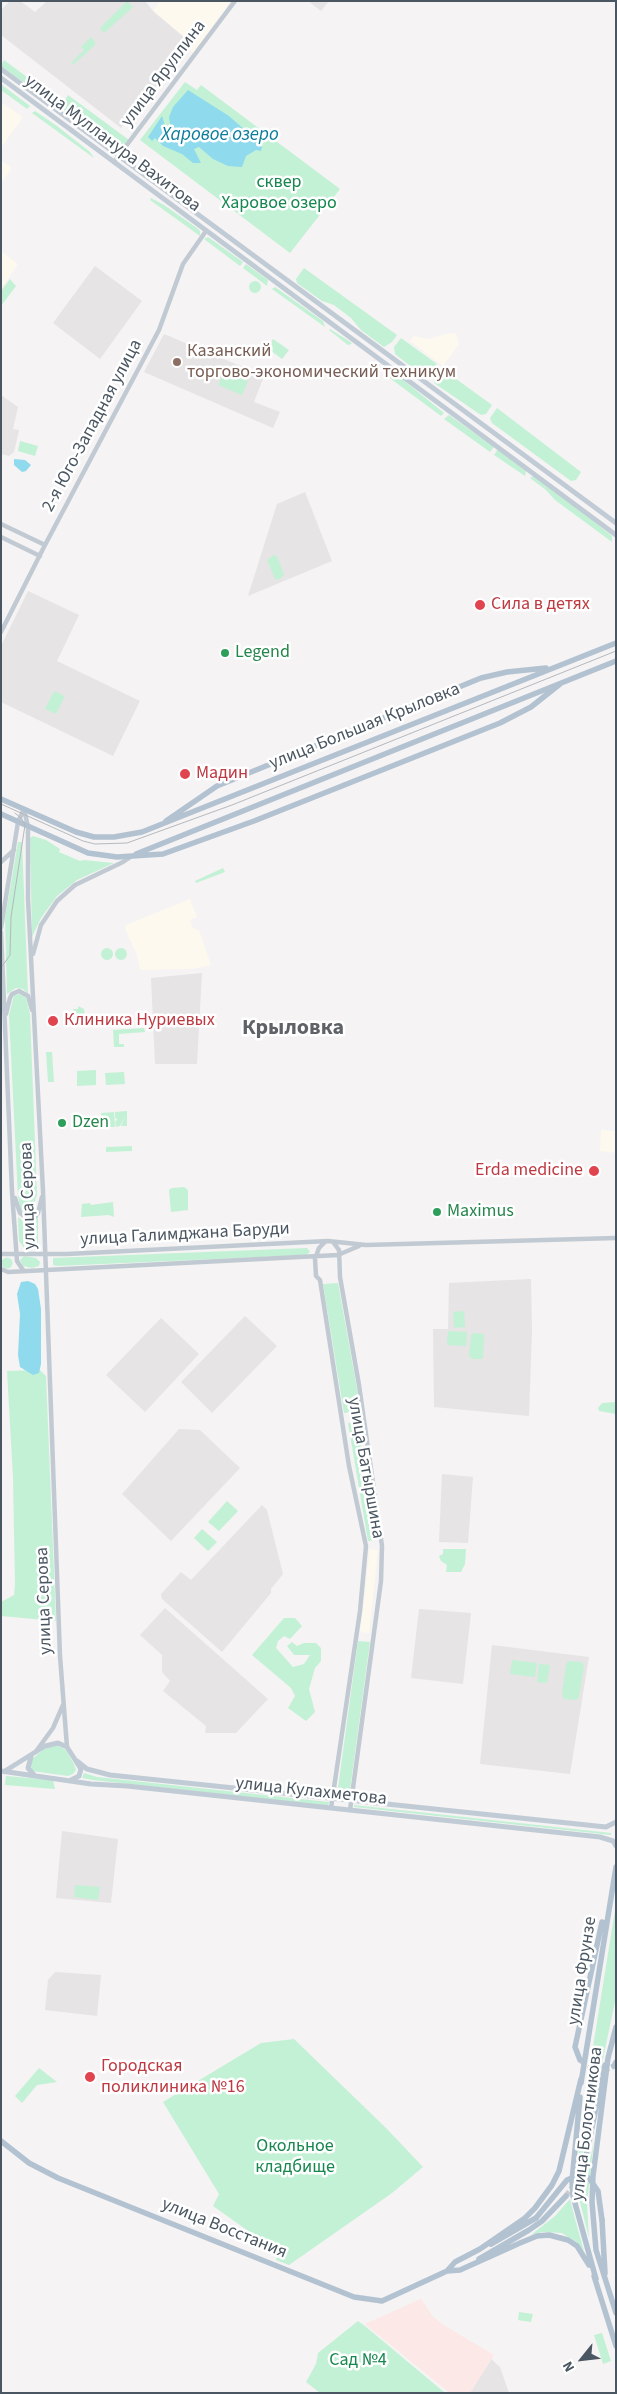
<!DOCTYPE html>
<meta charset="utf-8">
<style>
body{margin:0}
#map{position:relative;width:617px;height:2394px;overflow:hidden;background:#f5f3f3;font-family:"Source Sans 3",sans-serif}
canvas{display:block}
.frame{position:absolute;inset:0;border:2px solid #4a5661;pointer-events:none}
.north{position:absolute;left:557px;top:2334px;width:50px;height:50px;-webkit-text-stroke:4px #fff;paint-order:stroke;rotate:241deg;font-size:14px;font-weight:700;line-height:20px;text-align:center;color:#4a5661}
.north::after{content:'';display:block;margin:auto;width:18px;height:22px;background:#4a5661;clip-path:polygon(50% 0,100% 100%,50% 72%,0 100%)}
</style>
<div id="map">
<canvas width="617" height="2394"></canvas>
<div class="frame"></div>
<div class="north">N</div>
</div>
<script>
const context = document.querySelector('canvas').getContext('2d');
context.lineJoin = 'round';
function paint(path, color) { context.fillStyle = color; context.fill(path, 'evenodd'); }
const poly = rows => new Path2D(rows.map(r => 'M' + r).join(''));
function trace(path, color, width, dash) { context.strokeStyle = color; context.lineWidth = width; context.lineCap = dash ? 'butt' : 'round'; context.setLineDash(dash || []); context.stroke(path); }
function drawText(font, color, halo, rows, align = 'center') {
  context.font = font + ' "Source Sans 3",sans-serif'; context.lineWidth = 5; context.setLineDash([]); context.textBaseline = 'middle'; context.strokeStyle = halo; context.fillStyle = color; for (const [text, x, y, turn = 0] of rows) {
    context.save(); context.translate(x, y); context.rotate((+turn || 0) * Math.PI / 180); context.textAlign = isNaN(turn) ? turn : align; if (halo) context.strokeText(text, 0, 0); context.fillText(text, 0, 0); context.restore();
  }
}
paint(poly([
 [160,1,231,1,193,53,153,11],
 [1,102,23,117,1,148],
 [1,160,12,168,1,183],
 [1,251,18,264,1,289],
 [450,333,456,334,459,344,443,366,410,341,414,336,428,339],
 [190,899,197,917,190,920,193,928,199,930,211,965,193,969,140,970,137,955,125,929,126,925],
 [601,1130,616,1131,616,1153,600,1151],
 [370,1549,378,1550,369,1633,360,1632]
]), '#fdf9ef');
paint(poly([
 [10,1,20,1,35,12,47,1,145,1,153,11,185,38,170,58,173,65,149,96,146,94,121,128,1,35,1,10],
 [308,1,329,1,321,11],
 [95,266,142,301,100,359,53,323],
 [164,334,264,376,254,402,280,412,273,428,144,372],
 [1,395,18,407,13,429,19,430,14,452,9,456,1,454],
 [305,492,332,561,248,596,277,504],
 [28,591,79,615,57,661,140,701,113,756,1,702,1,646],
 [202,973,197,1064,155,1064,151,978],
 [531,1279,532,1330,529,1416,434,1407,433,1329,448,1329,449,1283],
 [245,1316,277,1346,212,1413,181,1382],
 [161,1318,199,1354,145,1412,106,1375],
 [179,1429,200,1430,240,1468,171,1541,122,1494],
 [442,1474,473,1477,468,1543,439,1542],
 [262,1505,267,1510,283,1574,271,1589,271,1593,222,1652,162,1599,161,1594,181,1572,191,1580],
 [165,1608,268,1699,236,1733,205,1733,206,1726,163,1691,170,1681,162,1672,162,1655,140,1635],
 [419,1609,471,1613,463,1684,411,1678],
 [492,1645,589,1657,570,1774,480,1764],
 [62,1831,118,1839,111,1903,56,1898],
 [55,1972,101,1975,97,2016,45,2010,48,1980],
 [494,2355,491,2359,500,2367,509,2393,470,2393]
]), '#e6e4e5');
paint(poly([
 [421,2299,433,2317,445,2326,494,2355,470,2393,450,2393,365,2324]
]), '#fce8e6');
paint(poly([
 [127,1,133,7,104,33,100,28],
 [91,37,95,42,95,45,74,64,71,63,84,50,81,47],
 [4,60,59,101,56,104,52,103,1,66],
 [185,82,197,90,201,85,340,189,290,253,140,140],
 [2,85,30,106,27,109,1,90],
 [68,95,129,140,123,148,114,148,65,112,62,106],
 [35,111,57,126,90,152,94,158,32,113],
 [151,198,164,205,197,228,200,231,200,236,150,200],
 [208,237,243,262,240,266,204,239],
 [246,264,268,280,267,286,243,268],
 [304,268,397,335,392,342,384,347,361,330,351,318,334,305,322,301,297,283,296,279],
 [10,279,16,286,1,306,1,291],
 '249 287a6 6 0 1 1 12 0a6 6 0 1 1-12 0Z',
 [275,287,323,321,325,327,272,289],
 [330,329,352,343,351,344,348,345,329,330],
 [401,338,437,364,430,374,424,377,395,354,394,347],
 [273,339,289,350,282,359,267,348],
 [441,368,492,405,486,414,481,415,434,383,434,377],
 [224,371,248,381,242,395,218,385],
 [389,372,401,378,444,413,441,416,387,376],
 [497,408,581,472,576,480,571,481,492,423,490,418],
 [449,415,494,447,490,452,444,419],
 [20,441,38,446,35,456,18,451],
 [498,449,526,471,525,476,494,455],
 [533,476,591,519,612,536,612,542,555,500,546,490,530,478],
 [274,555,277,556,284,575,278,580,275,579,267,560],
 [54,691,65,696,56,714,45,709],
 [33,836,46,840,60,849,59,852,80,861,84,860,114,863,77,880,57,896,41,918,32,937,30,838],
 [18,842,22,842,28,994,23,989,16,988,7,994,5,918],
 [223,868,225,872,196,883,195,881],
 '101 954a6 6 0 1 1 12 0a6 6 0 1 1-12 0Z',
 '115 954a6 6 0 1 1 12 0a6 6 0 1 1-12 0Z',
 [20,994,26,998,30,1014,37,1195,35,1200,35,1211,29,1217,21,1211,18,1197,9,1015,14,995],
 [78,1006,84,1009,85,1017,74,1017,73,1009,78,1009],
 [144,1028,145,1032,119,1034,119,1044,124,1044,124,1047,114,1047,113,1030],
 [46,1052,52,1052,54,1082,48,1082],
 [96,1070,96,1085,77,1086,77,1071],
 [124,1072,125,1084,106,1085,105,1073],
 [127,1111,127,1126,121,1126,125,1116,120,1126,116,1127,115,1121,118,1120,115,1118,115,1112],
 [114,1112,115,1127,102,1127,101,1113],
 [132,1146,132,1151,106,1152,106,1147],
 [184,1187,188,1190,188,1210,171,1212,169,1190,172,1188],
 [113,1202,114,1217,109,1215,81,1217,82,1204,90,1203,91,1205],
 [38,1216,38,1245,34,1248,24,1248,19,1241,18,1217,23,1221,29,1222],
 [307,1248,310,1252,306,1255,57,1266,53,1265,53,1258],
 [24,1256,36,1258,40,1262,39,1266,32,1268,23,1266,20,1260],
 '1.5 1263a5.5 5.5 0 1 1 11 0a5.5 5.5 0 1 1-11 0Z',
 [338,1283,361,1411,344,1413,323,1284],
 [464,1311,465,1327,454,1328,453,1312],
 [448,1331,467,1332,466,1346,447,1345],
 [473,1333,484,1334,483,1358,480,1359,472,1359,469,1356,471,1335],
 [40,1370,46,1376,56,1621,1,1616,1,1602,14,1595,15,1584,13,1477,7,1371],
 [616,1402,616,1414,599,1411,598,1408,602,1403],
 [357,1422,377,1540,368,1541,348,1423],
 [227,1501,238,1511,219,1531,208,1522],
 [202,1529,217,1542,208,1551,194,1538],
 [443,1549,466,1549,465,1564,461,1572,446,1572,447,1565,441,1561,439,1556,443,1554],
 [284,1618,295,1618,302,1626,290,1639,284,1636,278,1641,276,1648,293,1667,304,1664,310,1655,294,1655,287,1646,292,1642,297,1646,304,1643,316,1643,321,1648,321,1661,315,1668,309,1689,315,1712,306,1721,288,1708,295,1696,291,1688,252,1655],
 [358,1641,370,1642,350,1790,344,1791,338,1788],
 [512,1660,537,1663,535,1677,510,1674],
 [569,1661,582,1662,584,1666,579,1697,576,1700,564,1699,562,1694,566,1664],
 [539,1664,550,1665,547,1683,537,1682],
 [57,1745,66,1750,74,1764,76,1770,73,1774,68,1776,32,1771,30,1761,46,1747],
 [84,1773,97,1777,329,1802,328,1806,93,1780,82,1778],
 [6,1776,53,1780,55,1789,5,1785],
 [354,1805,611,1833,611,1835,354,1807],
 [75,1885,100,1887,98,1900,74,1897],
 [616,1904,616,1997,583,2154,591,2156,594,2140,587,2205,589,2238,579,2198,577,2165,587,2084],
 [294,2039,386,2128,423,2167,392,2193,289,2265,276,2260,278,2252,213,2206,219,2194,163,2102,261,2043],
 [39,2068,57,2082,37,2085,22,2103,15,2096],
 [570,2199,575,2219,584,2251,576,2242,562,2233,542,2232,531,2235,555,2216],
 [519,2312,533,2314,531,2322,518,2320],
 [358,2321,365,2326,445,2393,320,2393,306,2382,316,2364,318,2353],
 [602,2333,611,2361,603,2364,594,2335]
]), '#c3f1d5');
paint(poly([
 [188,90,229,116,255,139,262,147,261,151,256,150,246,156,242,167,228,166,213,159,199,147,194,149,201,163,193,163,182,154,163,146,155,138,152,141,148,137,162,116,166,129,180,139,185,137,170,124,169,117,173,107],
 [14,459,25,460,31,465,26,471,22,472,14,465],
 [28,1281,35,1284,38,1289,41,1309,41,1364,39,1373,33,1375,20,1367,18,1355,20,1314,17,1294,21,1282]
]), '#90daee');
trace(poly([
 [581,2061,597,2071,606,2070,614,2066],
 [566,2196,583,2172,586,2156]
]), '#caccce', 5.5, [5.5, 3]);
trace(poly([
 [114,162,235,1],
 [1,524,45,545],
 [1,537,40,556],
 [1,632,45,545,159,330,183,264,206,231],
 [24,809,28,827,28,899,43,1191,60,1656,67,1747],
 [1,862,14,850],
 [1,928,18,822,24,809],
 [1,932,12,1192,17,1261,23,1270],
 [33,954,41,925,57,901,75,885,123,862,132,856],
 [6,1014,10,998,12,994,19,991,28,996,32,1010],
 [15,1198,20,1213,28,1219,34,1218,38,1213,42,1197],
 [325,1242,319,1248,315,1259,316,1276,320,1280,349,1466,366,1546,360,1611,331,1808],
 [333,1242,339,1250,340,1277,359,1385,382,1546,381,1581,350,1810],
 [1,1254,67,1254,328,1241,366,1245,616,1238],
 [1,1269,8,1272,338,1255,359,1246],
 [37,1750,53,1728,63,1705]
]), '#c1cad2', 4.5);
trace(poly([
 [1,69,616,523],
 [1,78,616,535],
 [31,1757,28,1768,34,1775],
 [77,1761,87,1769,110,1775,606,1827,616,1822],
 [1,1771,91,1784,127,1786,600,1837,613,1841,616,1846],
 [5,1771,45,1746,58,1743,67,1747,81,1769,79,1776,71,1780]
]), '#c1cbd6', 5);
trace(poly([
 [1,799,76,832,94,837,114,837,142,832,616,643],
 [1,814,88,853,117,857,163,854,254,821,500,723,531,707,560,684],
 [166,821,217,786,481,678,507,672,546,668],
 [136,854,616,661],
 [616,2027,608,2058,593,2176,592,2202,596,2250,616,2313],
 [580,2060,575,2047,602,1922],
 [614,2066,616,2062],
 [581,2083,616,1867],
 [580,2097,572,2181,573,2196,596,2279],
 [1,2141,29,2163,58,2178,354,2297,382,2301,447,2271,455,2262,480,2249,525,2218,535,2208,552,2185,559,2171,581,2079],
 [586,2156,605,2065],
 [602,2220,605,2273],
 [491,2244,536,2218],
 [479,2259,529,2230,542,2221,566,2196],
 [447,2271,460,2270,520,2243,537,2236,549,2235,568,2240,577,2246,589,2265],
 [594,2276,616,2346]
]), '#b3c2d1', 5.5);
trace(poly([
 [1,804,83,841,95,844,127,843,232,805,616,651],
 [1,968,10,955,11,917,25,825,22,819,15,813]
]), '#b5b8bd', 1);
trace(poly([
 [536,2218,567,2180,576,2176,583,2176,589,2178,598,2191,602,2220]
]), '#b3c2d1', 5.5);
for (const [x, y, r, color] of [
 [177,362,5,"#8d6e63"],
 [480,605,6,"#e0444e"],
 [225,653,5,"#2e9e5b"],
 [185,774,6,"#e0444e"],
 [53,1021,6,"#e0444e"],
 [62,1123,5,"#2e9e5b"],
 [594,1171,6,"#e0444e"],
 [437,1212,5,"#2e9e5b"],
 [90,2077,6,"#e0444e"]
]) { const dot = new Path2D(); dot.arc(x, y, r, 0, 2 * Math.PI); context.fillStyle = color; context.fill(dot); trace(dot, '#fff', 2); }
drawText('18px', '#4a5661', '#fff', [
 ["улица Яруллина",164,74,-53],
 ["улица Мулланура Вахитова",112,144,37],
 ["2-я Юго-Западная улица",93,426,-62],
 ["улица Большая Крыловка",365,727,-22],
 ["улица Серова",29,1196,-92],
 ["улица Галимджана Баруди",185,1235,-3],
 ["улица Батыршина",365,1468,80],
 ["улица Серова",45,1601,-92],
 ["улица Кулахметова",311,1792,6],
 ["улица Фрунзе",583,1971,-81],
 ["улица Болотникова",588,2124,-83],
 ["улица Восстания",224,2229,22]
]);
drawText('18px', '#17864f', '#fff', [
 ["сквер",279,183],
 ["Харовое озеро",279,204],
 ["Окольное",295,2147],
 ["кладбище",295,2168],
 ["Сад №4",358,2361]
]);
drawText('18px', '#785e54', '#fff', [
 ["Казанский",187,352],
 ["торгово-экономический техникум",187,373]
], 'left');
drawText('18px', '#be3a42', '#fff', [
 ["Сила в детях",491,605],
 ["Мадин",196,774],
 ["Клиника Нуриевых",64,1021],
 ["Erda medicine",583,1171,"right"],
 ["Городская",101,2067],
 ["поликлиника №16",101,2088]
], 'left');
drawText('18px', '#27864d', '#fff', [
 ["Legend",235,653],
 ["Dzen",72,1123],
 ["Maximus",447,1212]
], 'left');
drawText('italic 19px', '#0c7c9b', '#fff', [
 ["Харовое озеро",220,136]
]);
drawText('bold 22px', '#5f6368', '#fff', [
 ["Крыловка",293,1029]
]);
</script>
